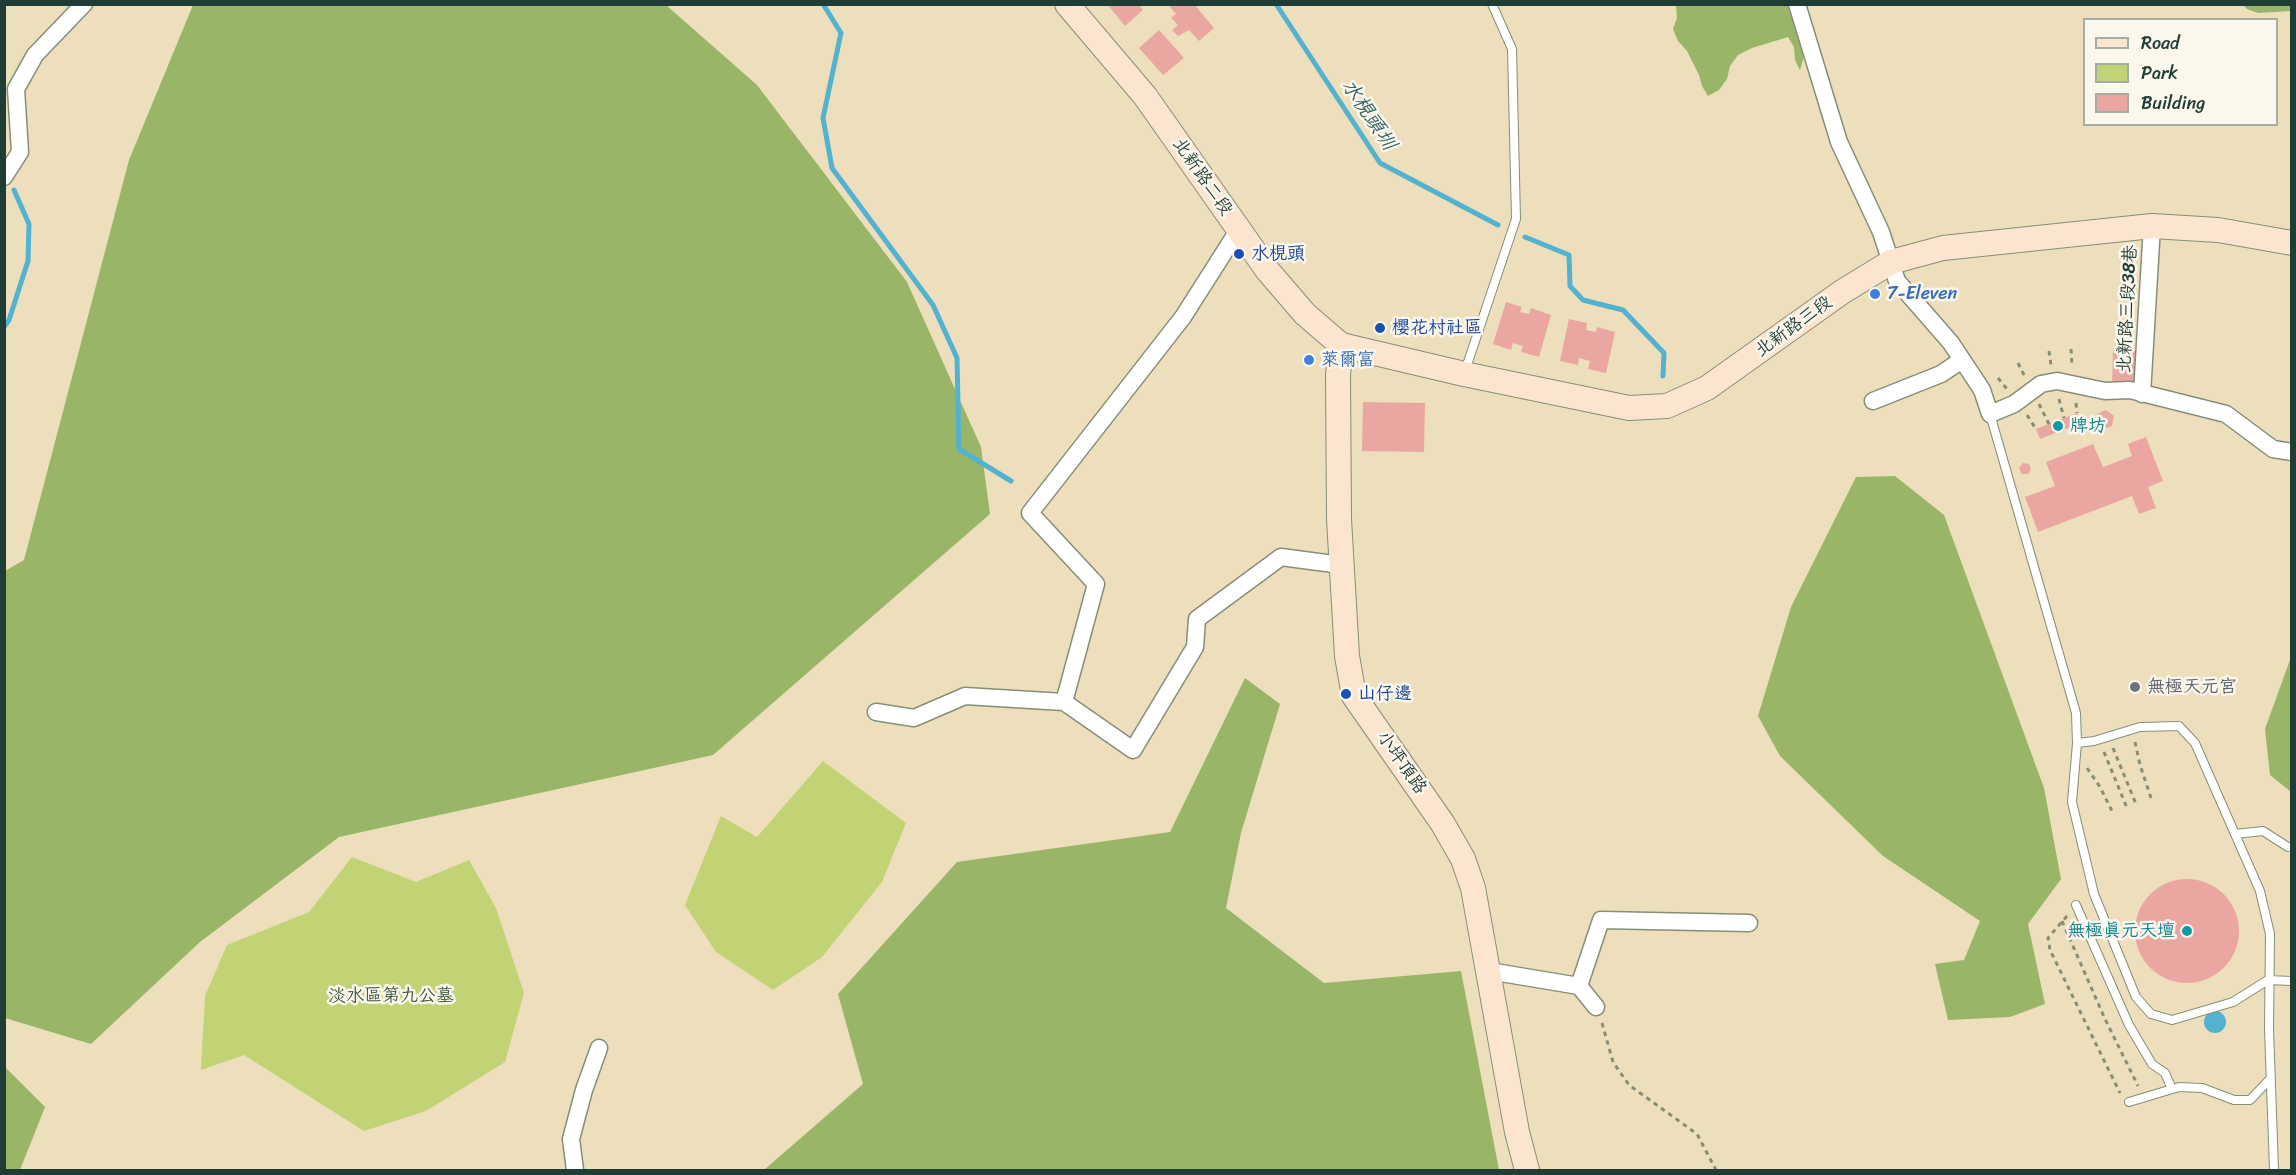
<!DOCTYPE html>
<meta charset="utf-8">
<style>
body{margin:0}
#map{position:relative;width:2296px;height:1175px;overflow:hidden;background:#eddfbc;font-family:Sriracha,sans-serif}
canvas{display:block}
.frame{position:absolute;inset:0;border:6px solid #1f3d34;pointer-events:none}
.legend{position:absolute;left:2083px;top:18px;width:195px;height:108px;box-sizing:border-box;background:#fbf7ec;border:2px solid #a3ada2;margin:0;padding:8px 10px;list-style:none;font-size:18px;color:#1f3d34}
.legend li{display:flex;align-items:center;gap:12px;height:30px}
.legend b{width:30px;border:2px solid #a3ada2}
</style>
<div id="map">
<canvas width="2296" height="1175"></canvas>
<div class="frame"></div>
<ul class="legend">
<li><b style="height:8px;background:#fbe5cf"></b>Road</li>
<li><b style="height:16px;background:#c2d376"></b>Park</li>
<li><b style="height:16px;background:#eaa7a1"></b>Building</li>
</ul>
</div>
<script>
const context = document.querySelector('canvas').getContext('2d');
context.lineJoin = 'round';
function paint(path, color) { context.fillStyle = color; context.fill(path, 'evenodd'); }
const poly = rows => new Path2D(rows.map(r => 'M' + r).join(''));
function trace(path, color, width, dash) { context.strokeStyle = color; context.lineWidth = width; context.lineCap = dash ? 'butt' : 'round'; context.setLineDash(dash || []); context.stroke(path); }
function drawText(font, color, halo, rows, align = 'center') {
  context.font = font + ' Sriracha,"LXGW WenKai TC",sans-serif'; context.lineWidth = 5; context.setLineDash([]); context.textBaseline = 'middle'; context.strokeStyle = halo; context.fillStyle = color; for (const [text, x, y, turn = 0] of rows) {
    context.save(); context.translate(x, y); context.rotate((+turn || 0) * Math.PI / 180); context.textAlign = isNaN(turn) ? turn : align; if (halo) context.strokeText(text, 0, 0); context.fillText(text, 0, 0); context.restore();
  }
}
paint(poly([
 [823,761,906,823,882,882,822,957,773,990,716,952,685,905,721,816,757,837],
 [352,857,416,882,469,860,496,908,524,993,505,1062,426,1111,364,1131,244,1055,201,1070,205,996,227,945,309,912]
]), '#c2d376');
paint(poly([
 [193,5,666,5,757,85,907,282,981,447,990,514,713,755,339,837,200,942,91,1044,5,1018,5,571,24,560,129,160],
 [1676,5,1791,5,1804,56,1800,70,1795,60,1794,47,1788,37,1752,48,1738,55,1730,66,1727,79,1719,90,1708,96,1702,86,1699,75,1687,51,1678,41,1673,29,1677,18],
 [2243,5,2291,5,2291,11,2258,13,2247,9],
 [1895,476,1944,515,2044,788,2061,879,2028,924,2045,1004,2010,1017,1948,1020,1935,964,1964,960,1980,921,1883,856,1780,756,1758,716,1791,607,1856,477],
 [2291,657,2291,792,2270,775,2265,729],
 [1245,678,1280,704,1241,833,1226,908,1324,983,1461,971,1499,1170,764,1170,863,1084,838,994,957,862,1170,832],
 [4,1066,45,1107,20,1170,5,1170]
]), '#99b567');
paint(poly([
 '2204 1022a11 11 0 1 1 22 0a11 11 0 1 1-22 0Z'
]), '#52b2d0');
trace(poly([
 [823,4,841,33,823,118,832,168,933,305,957,358,959,449,1011,481],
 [1276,4,1380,163,1498,225],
 [1525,237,1569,255,1570,286,1583,300,1623,310,1664,353,1663,376],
 [4,327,9,320,28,261,29,224,14,190]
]), '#52b2d0', 5);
paint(poly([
 [1107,4,1138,4,1143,10,1125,26],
 [1172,4,1194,4,1214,28,1199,41,1189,30,1178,36,1172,30,1178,25,1171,18,1176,14,1170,7],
 [1159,30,1184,58,1163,75,1139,48],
 [1506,302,1522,307,1520,312,1529,314,1531,308,1551,315,1539,357,1521,352,1523,346,1513,343,1511,350,1493,344],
 [1569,319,1587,323,1586,330,1596,332,1597,327,1615,332,1606,373,1588,369,1590,361,1579,358,1578,365,1560,361],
 [2113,350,2140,351,2139,388,2112,388],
 [1363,402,1425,403,1424,452,1362,451],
 [2106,410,2114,416,2112,426,2103,429,2096,423,2097,414],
 [2077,413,2081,423,2040,439,2036,429],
 [2146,437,2163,481,2148,487,2156,508,2139,514,2132,496,2038,532,2025,497,2055,486,2046,462,2093,444,2103,467,2132,456,2128,444],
 [2023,463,2029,464,2031,469,2028,474,2022,474,2019,468],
 '2135 931a52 52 0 1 1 104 0a52 52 0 1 1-104 0Z'
]), '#eaa7a1');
const lane = poly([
 [1465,371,1516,219,1512,49,1492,4],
 [1990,414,2076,713,2077,743,2094,741,2140,727,2179,726,2195,743,2260,891,2270,934,2269,1029,2274,1170],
 [2077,743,2072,802,2094,894,2136,997,2151,1014,2172,1020,2233,1002,2268,980,2292,981],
 [2235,834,2263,831,2288,847],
 [2076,905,2129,1025,2152,1064,2165,1073,2172,1089],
 [2129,1102,2179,1087,2202,1088,2234,1100,2250,1100,2270,1079]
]);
const street = poly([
 [1797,4,1839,142,1881,232,1897,281,1951,343,1982,390,1990,414,2014,404,2041,384,2057,381,2105,391,2130,390,2226,414,2273,449,2292,452],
 [4,177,20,152,16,89,35,55,84,4],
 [2142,394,2152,226],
 [1873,401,1941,374,1962,360],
 [1064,702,1096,584,1030,513,1183,317,1239,229],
 [876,712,914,718,965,696,1064,702,1133,750,1195,647,1197,619,1281,557,1341,565],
 [1489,971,1579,986,1596,1007],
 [1579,986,1601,920,1749,923],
 [575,1170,571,1139,584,1090,599,1048]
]);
const secondary = poly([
 [1067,4,1145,96,1268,271,1305,314,1341,345,1464,374,1629,408,1667,406,1707,388,1842,292,1891,262,1943,248,2152,226,2218,230,2292,243],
 [1341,345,1338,375,1339,519,1347,656,1354,696,1443,824,1463,859,1473,888,1517,1132,1527,1170]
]);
trace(lane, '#868e78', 10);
trace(street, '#868e78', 19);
trace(secondary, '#868e78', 26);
trace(poly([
 [2071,349,2072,365],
 [2049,351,2051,365],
 [2018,363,2024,375],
 [1998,378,2007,389],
 [2059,399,2064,418],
 [2076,403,2077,413],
 [2039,404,2049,424],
 [2027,415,2036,429],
 [2135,742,2140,765,2151,798],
 [2113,748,2136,804],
 [2104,752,2127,808],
 [2087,768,2100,787,2113,813],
 [2067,916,2048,938,2050,950,2120,1093],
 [2062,921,2105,1019,2138,1086],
 [1602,1023,1613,1062,1629,1085,1697,1134,1716,1170]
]), '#868e78', 3, [4.5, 4.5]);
trace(lane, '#fff', 8);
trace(street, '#fff', 16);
trace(secondary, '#fbe5cf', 24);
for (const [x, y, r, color] of [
 [1239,254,6,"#1a4fb4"],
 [1875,294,6,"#3f7fe0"],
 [1380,328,6,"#1a4fb4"],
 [1309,360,6,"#3f7fe0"],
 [2058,426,6,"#0f9aa8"],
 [2135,687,6,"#6b7280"],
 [1346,694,6,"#1a4fb4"],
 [2187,931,6,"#0f9aa8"]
]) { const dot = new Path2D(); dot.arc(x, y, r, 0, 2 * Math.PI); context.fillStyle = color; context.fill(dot); trace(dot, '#fbf7ec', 2); }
drawText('18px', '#1f3d34', '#fbf7ec', [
 ["北新路二段",1202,177,55],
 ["北新路三段38巷",2128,309,-87],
 ["北新路三段",1794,327,-36],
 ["小坪頂路",1401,763,55]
]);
drawText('18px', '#164399', '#fbf7ec', [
 ["水梘頭",1251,254],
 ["櫻花村社區",1392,328],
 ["山仔邊",1358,694]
], 'left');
drawText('18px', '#366cbe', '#fbf7ec', [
 ["7-Eleven",1887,294],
 ["萊爾富",1321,360]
], 'left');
drawText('18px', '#0d838f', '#fbf7ec', [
 ["牌坊",2070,426],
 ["無極真元天壇",2175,931,"right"]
], 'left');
drawText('18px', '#5b616d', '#fbf7ec', [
 ["無極天元宮",2147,687]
], 'left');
drawText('18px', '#405b41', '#fbf7ec', [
 ["淡水區第九公墓",391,996]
]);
drawText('italic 20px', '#2e6063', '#fbf7ec', [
 ["水梘頭圳",1368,115,56]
]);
</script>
